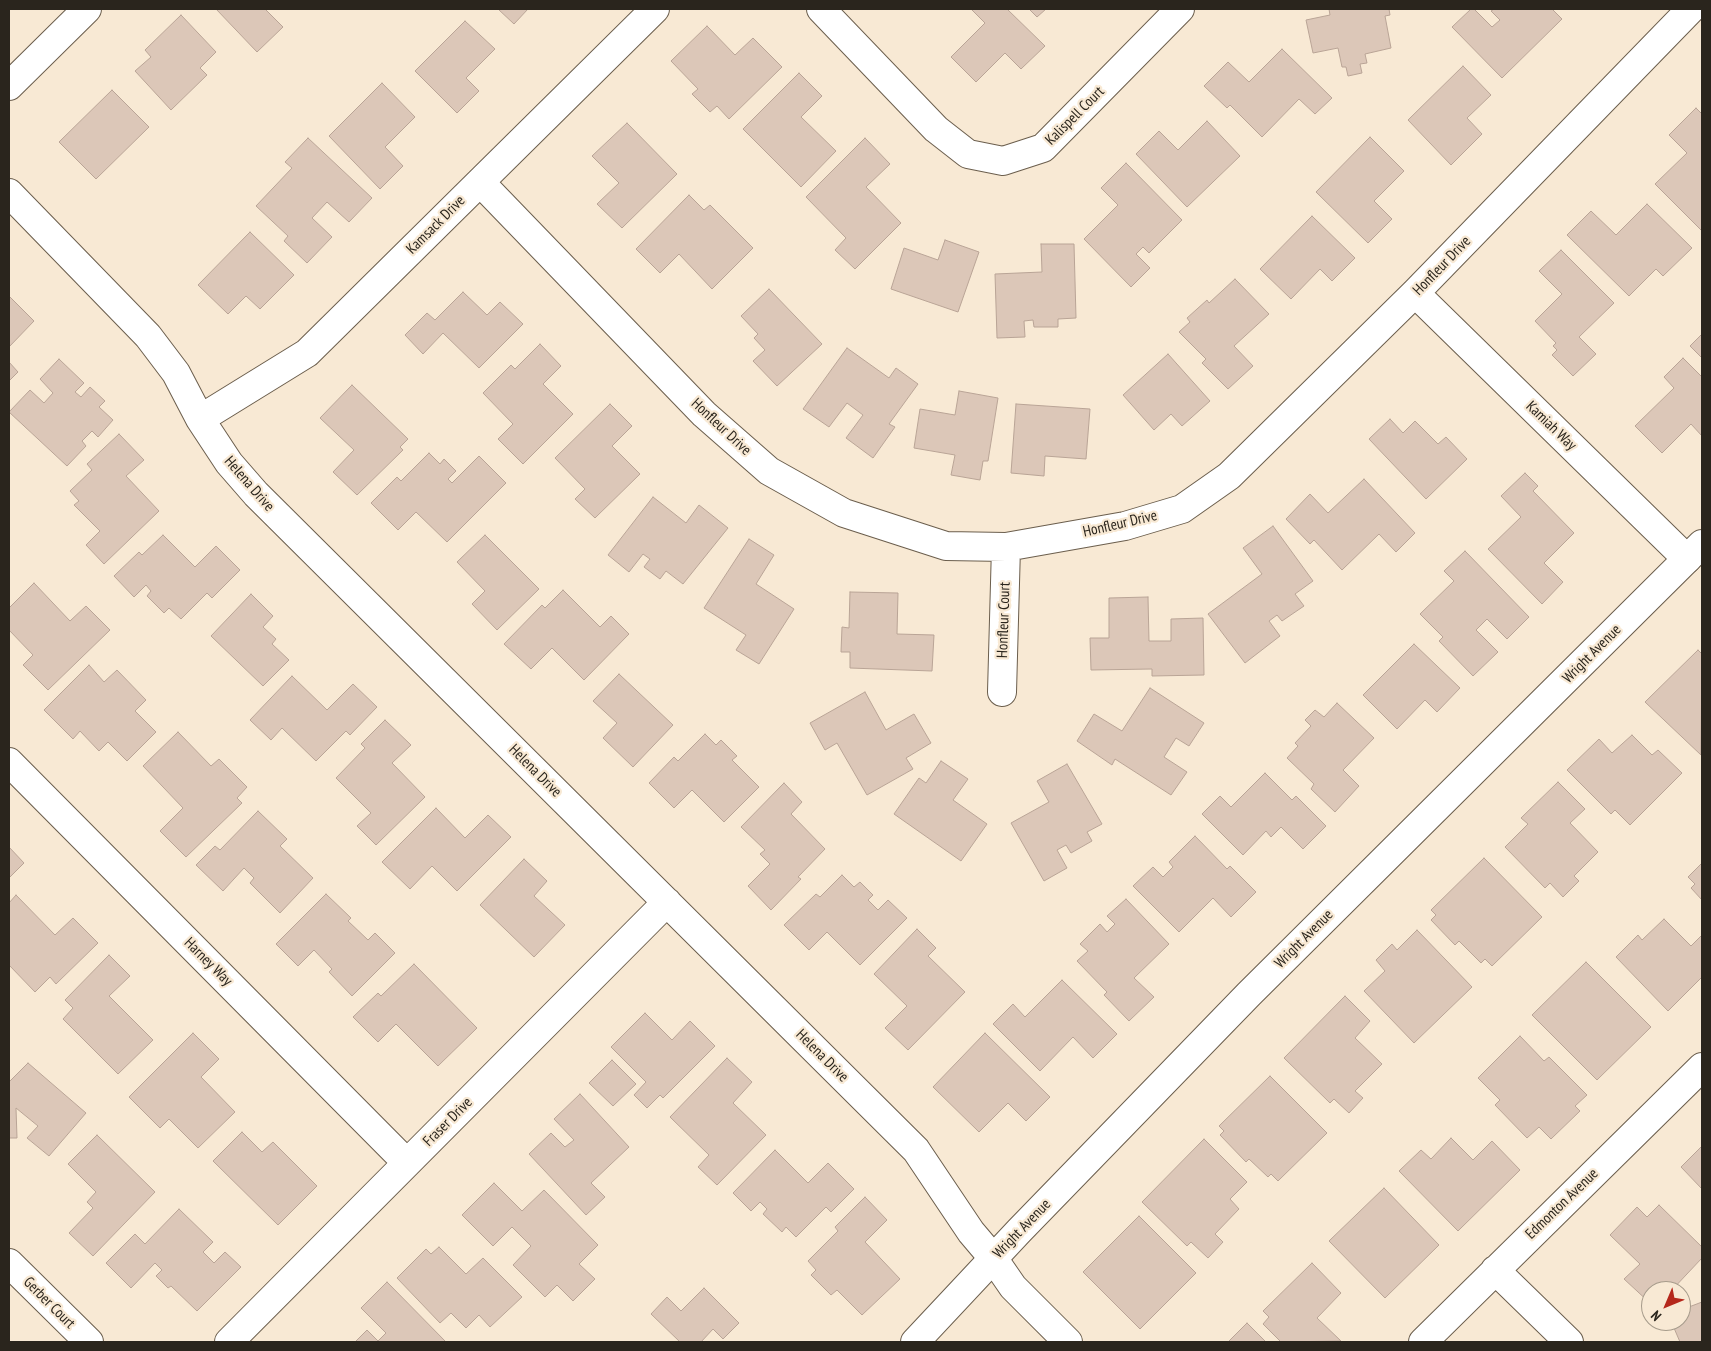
<!DOCTYPE html>
<style>
body{margin:0}
#map{position:relative;width:1711px;height:1351px;overflow:hidden;background:#f8e9d4;font-family:"PT Sans Narrow",sans-serif}
canvas{display:block}
.frame{position:absolute;inset:0;border:10px solid #2a251d;pointer-events:none}
.north{position:absolute;left:1641px;top:1281px;width:50px;height:50px;box-sizing:border-box;background:#f8e9d4;border:1px solid #a69b8b;border-radius:50%;rotate:225deg;font-size:14px;font-weight:700;line-height:20px;text-align:center;color:#2a251d}
.north::after{content:'';display:block;margin:auto;width:18px;height:22px;background:#b5271b;clip-path:polygon(50% 0,100% 100%,50% 72%,0 100%)}
</style>
<div id="map">
<canvas width="1711" height="1351"></canvas>
<div class="frame"></div>
<div class="north">N</div>
</div>
<script>
const context = document.querySelector('canvas').getContext('2d');
context.lineJoin = 'round';
function paint(path, color) { context.fillStyle = color; context.fill(path, 'evenodd'); }
const poly = rows => new Path2D(rows.map(r => 'M' + r).join(''));
function trace(path, color, width, dash) { context.strokeStyle = color; context.lineWidth = width; context.lineCap = dash ? 'butt' : 'round'; context.setLineDash(dash || []); context.stroke(path); }
function drawText(font, color, halo, rows, align = 'center') {
  context.font = font + ' "PT Sans Narrow",sans-serif'; context.lineWidth = 4.5; context.setLineDash([]); context.textBaseline = 'middle'; context.strokeStyle = halo; context.fillStyle = color; for (const [text, x, y, turn = 0] of rows) {
    context.save(); context.translate(x, y); context.rotate((+turn || 0) * Math.PI / 180); context.textAlign = isNaN(turn) ? turn : align; if (halo) context.strokeText(text, 0, 0); context.fillText(text, 0, 0); context.restore();
  }
}
const building = poly([
 [216,9,265,9,283,27,257,52,216,9],
 [498,9,528,9,514,24,498,9],
 [971,9,1007,9,1045,46,1021,69,1005,53,976,82,951,57,985,23,971,9],
 [1029,9,1046,9,1037,17,1029,9],
 [1329,9,1389,9,1390,15,1385,16,1391,48,1365,54,1367,63,1360,64,1362,73,1348,76,1346,67,1342,67,1338,48,1313,53,1306,20,1330,15,1329,9],
 [1471,9,1474,9,1492,27,1500,20,1491,11,1494,9,1552,9,1562,19,1502,78,1452,27,1471,9],
 [181,15,216,52,200,68,207,75,171,110,135,71,151,57,145,50,181,15],
 [465,21,495,49,466,78,479,91,457,113,415,71,465,21],
 [707,26,735,55,753,38,782,67,729,119,717,106,710,112,692,94,698,89,671,61,707,26],
 [1282,49,1332,98,1315,114,1299,99,1262,137,1230,105,1227,108,1204,86,1228,62,1249,82,1282,49],
 [1463,66,1491,95,1467,118,1482,134,1451,165,1408,120,1463,66],
 [799,73,822,96,801,117,836,151,801,187,743,129,799,73],
 [382,83,415,117,385,147,403,166,380,189,329,136,382,83],
 [112,90,149,127,96,179,59,142,112,90],
 [1696,108,1702,114,1702,231,1655,184,1687,153,1669,135,1696,108],
 [1207,121,1240,156,1187,207,1136,154,1159,131,1178,150,1207,121],
 [627,123,677,174,622,228,597,204,619,183,592,156,627,123],
 [1370,137,1404,171,1374,201,1392,219,1368,243,1316,192,1370,137],
 [308,138,372,198,349,222,327,202,312,218,332,237,307,263,284,241,288,236,256,206,292,168,285,162,308,138],
 [865,138,890,164,866,187,901,223,855,269,835,250,846,238,806,197,865,138],
 [1126,163,1182,220,1149,253,1143,247,1136,254,1150,268,1131,287,1084,239,1118,205,1101,188,1126,163],
 [689,195,704,210,710,205,753,248,712,289,679,254,660,273,636,249,689,195],
 [1647,204,1692,248,1663,276,1656,269,1629,296,1567,235,1591,211,1616,235,1647,204],
 [1312,216,1355,258,1332,281,1320,269,1291,299,1260,269,1312,216],
 [250,232,294,275,260,309,246,296,228,314,198,285,250,232],
 [945,240,979,252,958,312,891,289,904,248,938,260,945,240],
 [1041,244,1074,244,1076,318,1058,319,1058,327,1034,327,1033,320,1024,321,1025,337,997,338,995,274,1042,272,1041,244],
 [1561,250,1614,303,1579,337,1596,354,1573,376,1552,355,1557,350,1553,346,1556,343,1535,321,1562,294,1539,271,1561,250],
 [1235,279,1269,314,1234,346,1253,366,1228,389,1202,363,1206,359,1179,332,1190,322,1187,318,1207,300,1209,303,1235,279],
 [769,289,822,344,777,386,753,361,765,350,754,338,758,334,741,316,769,289],
 [463,292,487,315,500,302,523,324,479,368,443,333,423,354,405,335,427,313,435,320,463,292],
 [9,296,34,321,9,347,9,296],
 [1702,334,1702,358,1690,346,1702,334],
 [540,344,561,366,543,384,573,414,523,464,498,439,513,424,483,393,511,365,515,369,540,344],
 [847,348,889,378,896,368,918,384,889,424,895,427,873,458,846,438,863,415,847,403,829,427,803,409,847,348],
 [1168,354,1210,401,1182,426,1171,414,1154,430,1123,395,1168,354],
 [1683,358,1702,377,1702,436,1691,424,1662,453,1635,426,1674,388,1664,377,1683,358],
 [59,359,84,383,75,392,81,397,90,387,105,401,99,407,113,420,98,437,92,431,82,441,86,446,67,466,9,412,30,390,44,403,53,393,40,379,59,359],
 [9,362,18,372,9,381,9,362],
 [352,385,408,439,400,447,403,450,357,495,333,472,354,450,320,418,352,385],
 [959,391,998,398,988,461,983,461,980,480,951,475,955,455,914,448,920,409,955,415,959,391],
 [610,404,632,426,612,446,640,474,595,518,575,499,585,489,555,458,610,404],
 [1016,404,1090,409,1086,459,1045,456,1044,476,1011,473,1016,404],
 [1390,419,1403,433,1415,421,1438,444,1446,437,1467,459,1426,499,1369,439,1390,419],
 [119,434,144,460,126,476,159,511,104,564,86,545,100,531,74,505,79,501,70,491,92,470,87,464,119,434],
 [429,453,440,464,444,459,456,471,448,479,452,483,479,456,506,483,447,542,416,512,398,530,371,503,397,477,401,481,429,453],
 [1525,473,1538,486,1533,491,1574,533,1544,563,1563,582,1542,604,1488,549,1521,517,1501,496,1525,473],
 [1364,479,1415,533,1396,552,1379,534,1342,570,1314,540,1310,544,1286,519,1310,494,1328,513,1364,479],
 [653,497,686,523,699,505,728,528,683,584,666,571,660,579,644,567,650,559,643,554,629,572,608,555,653,497],
 [1273,526,1313,581,1295,594,1304,606,1282,621,1277,615,1269,621,1280,636,1245,663,1208,614,1262,574,1243,548,1273,526],
 [163,535,195,567,216,546,240,570,212,598,207,593,181,619,169,608,164,613,147,596,151,591,146,585,134,597,114,576,139,552,142,555,163,535],
 [485,535,539,589,497,630,472,604,485,591,457,562,485,535],
 [749,539,774,555,756,584,794,609,759,664,736,650,746,635,704,608,749,539],
 [1465,551,1529,617,1507,639,1487,619,1476,630,1498,652,1473,676,1439,641,1443,637,1420,614,1454,581,1444,571,1465,551],
 [34,583,70,621,86,606,110,630,48,690,23,665,33,655,9,630,9,608,34,583],
 [563,590,600,627,611,616,629,634,584,680,552,648,531,669,504,644,542,605,545,608,563,590],
 [850,592,898,593,897,634,934,635,932,671,850,668,850,652,841,652,842,627,849,628,850,592],
 [251,594,273,616,263,627,276,639,272,644,289,660,263,686,211,636,251,594],
 [1148,597,1149,641,1171,641,1171,619,1203,618,1204,675,1152,676,1152,669,1091,670,1090,638,1109,638,1109,598,1148,597],
 [1414,644,1460,688,1437,712,1425,700,1397,729,1363,695,1414,644],
 [1698,650,1702,654,1701,755,1645,702,1698,650],
 [89,665,104,682,117,670,146,700,135,711,156,732,127,761,108,742,99,751,80,731,73,739,44,710,89,665],
 [619,674,673,725,633,767,603,738,617,723,593,701,619,674],
 [292,676,327,710,353,684,377,707,350,735,346,731,316,761,282,728,271,740,250,720,292,676],
 [1150,688,1204,723,1189,746,1176,738,1164,757,1187,772,1171,795,1115,759,1112,765,1077,741,1094,714,1122,731,1150,688],
 [865,692,886,730,914,714,931,743,906,758,913,769,867,795,837,743,825,750,810,723,865,692],
 [1337,703,1374,738,1343,770,1359,786,1335,812,1311,789,1314,784,1287,758,1298,746,1295,743,1311,726,1305,720,1315,710,1324,717,1337,703],
 [385,720,411,745,392,763,425,797,376,845,357,826,371,813,336,778,365,748,361,744,385,720],
 [178,732,211,766,219,759,247,787,237,798,242,803,186,857,160,831,183,808,143,766,178,732],
 [705,734,716,745,721,740,737,756,732,760,759,787,724,822,692,790,674,808,649,783,674,757,678,761,705,734],
 [1632,735,1652,755,1658,750,1682,773,1630,825,1615,810,1611,814,1567,770,1599,739,1612,753,1632,735],
 [941,761,968,779,953,800,987,824,961,861,894,814,919,778,926,783,941,761],
 [1067,764,1102,824,1087,832,1092,841,1071,853,1066,845,1057,850,1067,868,1044,881,1011,823,1049,802,1037,781,1067,764],
 [1265,773,1292,800,1296,796,1326,826,1303,849,1281,827,1271,837,1266,831,1243,855,1202,814,1220,796,1231,807,1265,773],
 [1558,782,1585,809,1570,823,1598,852,1574,876,1579,881,1563,897,1550,883,1545,888,1505,847,1528,824,1521,818,1558,782],
 [784,783,802,802,791,814,825,849,798,877,801,879,771,910,748,886,770,864,760,854,765,850,741,827,784,783],
 [436,808,465,838,488,815,511,837,457,891,432,866,410,889,382,862,436,808],
 [258,811,287,839,280,846,313,878,280,913,250,883,254,878,244,868,223,891,196,865,215,846,220,850,258,811],
 [1195,836,1227,869,1230,866,1256,892,1231,917,1213,898,1179,932,1133,886,1153,867,1163,877,1173,867,1169,862,1195,836],
 [9,847,24,863,9,878,9,847],
 [1484,858,1542,917,1492,966,1485,959,1481,963,1459,941,1455,945,1431,920,1436,915,1431,910,1484,858],
 [524,859,547,881,534,896,565,925,534,957,480,905,524,859],
 [1702,863,1702,900,1691,888,1695,884,1688,877,1702,863],
 [842,875,854,887,860,882,873,895,868,900,878,910,888,900,907,918,860,965,827,932,809,950,784,925,816,894,820,897,842,875],
 [326,894,351,918,348,921,368,940,375,933,395,953,352,996,329,972,332,969,314,950,298,966,276,944,326,894],
 [16,895,55,935,73,918,98,943,56,984,50,977,35,992,9,965,9,903,16,895],
 [1126,899,1169,944,1134,978,1154,997,1129,1021,1104,995,1107,992,1077,961,1088,951,1080,944,1100,924,1107,932,1115,924,1107,916,1126,899],
 [1664,919,1691,946,1702,935,1702,977,1668,1011,1616,957,1638,935,1642,940,1664,919],
 [917,929,936,948,928,956,965,992,908,1050,885,1028,907,1006,874,974,917,929],
 [1417,930,1472,987,1414,1043,1364,991,1385,971,1376,960,1392,944,1397,950,1417,930],
 [109,955,130,976,109,996,153,1040,118,1074,63,1019,73,1008,65,1000,109,955],
 [1586,962,1651,1027,1597,1080,1532,1015,1586,962],
 [414,964,477,1028,438,1066,396,1024,378,1042,353,1017,378,993,381,996,414,964],
 [1062,980,1117,1034,1093,1058,1073,1037,1040,1071,993,1024,1013,1004,1025,1017,1062,980],
 [1345,996,1370,1021,1355,1038,1382,1064,1355,1091,1363,1098,1349,1113,1334,1099,1330,1103,1284,1058,1345,996],
 [645,1013,672,1040,690,1021,715,1046,663,1098,660,1095,647,1108,634,1095,646,1082,611,1047,645,1013],
 [193,1033,219,1059,201,1077,235,1112,198,1148,169,1119,160,1128,129,1097,193,1033],
 [985,1033,1050,1097,1026,1121,1008,1103,979,1132,933,1087,985,1033],
 [1520,1036,1544,1061,1549,1057,1587,1095,1575,1106,1580,1111,1551,1139,1539,1127,1527,1138,1495,1105,1500,1100,1478,1078,1520,1036],
 [727,1058,752,1082,733,1103,766,1135,717,1185,698,1167,709,1155,670,1117,727,1058],
 [612,1060,636,1084,613,1106,589,1083,612,1060],
 [28,1063,86,1113,49,1156,27,1138,38,1126,16,1108,17,1138,9,1138,9,1082,28,1063],
 [1270,1076,1327,1133,1278,1181,1271,1174,1268,1177,1249,1159,1246,1162,1220,1135,1224,1131,1219,1126,1270,1076],
 [580,1094,629,1147,591,1183,605,1197,586,1215,529,1154,551,1133,565,1147,574,1140,554,1119,580,1094],
 [242,1132,262,1152,273,1142,317,1186,278,1225,213,1161,242,1132],
 [97,1135,155,1192,93,1256,69,1233,93,1208,87,1202,96,1192,68,1164,97,1135],
 [1451,1138,1473,1160,1492,1141,1520,1170,1458,1231,1399,1171,1421,1150,1431,1159,1451,1138],
 [1204,1139,1247,1182,1230,1199,1239,1209,1215,1234,1223,1242,1208,1258,1191,1242,1187,1246,1142,1202,1204,1139],
 [1702,1146,1702,1189,1681,1167,1702,1146],
 [775,1150,808,1183,828,1163,854,1189,831,1212,826,1207,796,1237,786,1227,782,1232,763,1214,767,1209,760,1202,751,1211,733,1193,775,1150],
 [494,1183,522,1211,544,1190,598,1245,579,1264,595,1279,573,1301,557,1285,545,1297,513,1265,531,1246,512,1227,493,1246,462,1215,494,1183],
 [1384,1188,1439,1245,1385,1298,1329,1241,1384,1188],
 [865,1197,887,1220,865,1242,900,1279,862,1315,837,1290,831,1295,811,1275,816,1270,808,1261,838,1231,835,1227,865,1197],
 [1659,1205,1702,1247,1702,1258,1671,1291,1651,1291,1651,1304,1624,1279,1640,1264,1610,1235,1637,1207,1647,1217,1659,1205],
 [179,1209,213,1242,203,1252,214,1263,225,1252,241,1267,197,1311,171,1286,168,1288,156,1276,162,1270,155,1263,131,1288,106,1263,135,1234,145,1244,179,1209],
 [1139,1216,1196,1273,1140,1329,1083,1272,1139,1216],
 [439,1247,466,1274,483,1258,522,1297,490,1327,479,1315,466,1328,451,1313,440,1323,397,1278,426,1249,431,1254,439,1247],
 [1312,1263,1341,1293,1317,1318,1341,1341,1281,1342,1263,1324,1269,1317,1263,1311,1312,1263],
 [387,1282,446,1342,355,1342,367,1330,378,1341,386,1333,361,1308,387,1282],
 [704,1288,739,1323,723,1339,713,1329,701,1342,680,1342,651,1314,667,1297,681,1311,704,1288],
 [1702,1302,1702,1342,1680,1342,1671,1321,1681,1321,1681,1310,1702,1302],
 [1247,1323,1266,1342,1228,1342,1247,1323]
]);
paint(building, '#dcc7b8');
trace(building, '#b9a496', 1);
const street = poly([
 [821,9,936,129,968,154,1003,161,1043,148,1180,9],
 [9,86,87,9],
 [480,182,704,414,769,471,844,513,946,546,1006,547,1125,526,1182,509,1229,476,1415,293,1691,9],
 [9,193,148,336,176,373,200,419,229,463,256,494,916,1150,971,1232,993,1258,1013,1287,1068,1342],
 [1415,293,1687,559],
 [200,419,307,353,655,9],
 [1002,692,1006,547],
 [9,762,407,1163],
 [9,1263,89,1342],
 [1495,1270,1569,1342],
 [229,1342,667,902],
 [1423,1342,1702,1067]
]);
const secondary = poly([
 [915,1342,1019,1231,1249,994,1702,544]
]);
trace(street, '#6b5e4d', 30);
trace(secondary, '#6b5e4d', 30);
trace(street, '#fff', 28);
trace(secondary, '#fff', 28);
drawText('15px', '#2a251d', '#f8e9d4', [
 ["Kalispell Court",1075,116,-45],
 ["Kamsack Drive",436,225,-45],
 ["Honfleur Drive",1442,266,-46],
 ["Kamiah Way",1551,426,44],
 ["Honfleur Drive",721,427,43],
 ["Helena Drive",249,484,49],
 ["Honfleur Drive",1120,524,-13],
 ["Honfleur Court",1004,620,-88],
 ["Wright Avenue",1592,654,-45],
 ["Helena Drive",535,771,45],
 ["Wright Avenue",1304,939,-45],
 ["Harney Way",208,962,45],
 ["Helena Drive",822,1056,45],
 ["Fraser Drive",448,1122,-45],
 ["Edmonton Avenue",1562,1204,-44],
 ["Wright Avenue",1022,1229,-46],
 ["Gerber Court",49,1303,45]
]);
</script>
